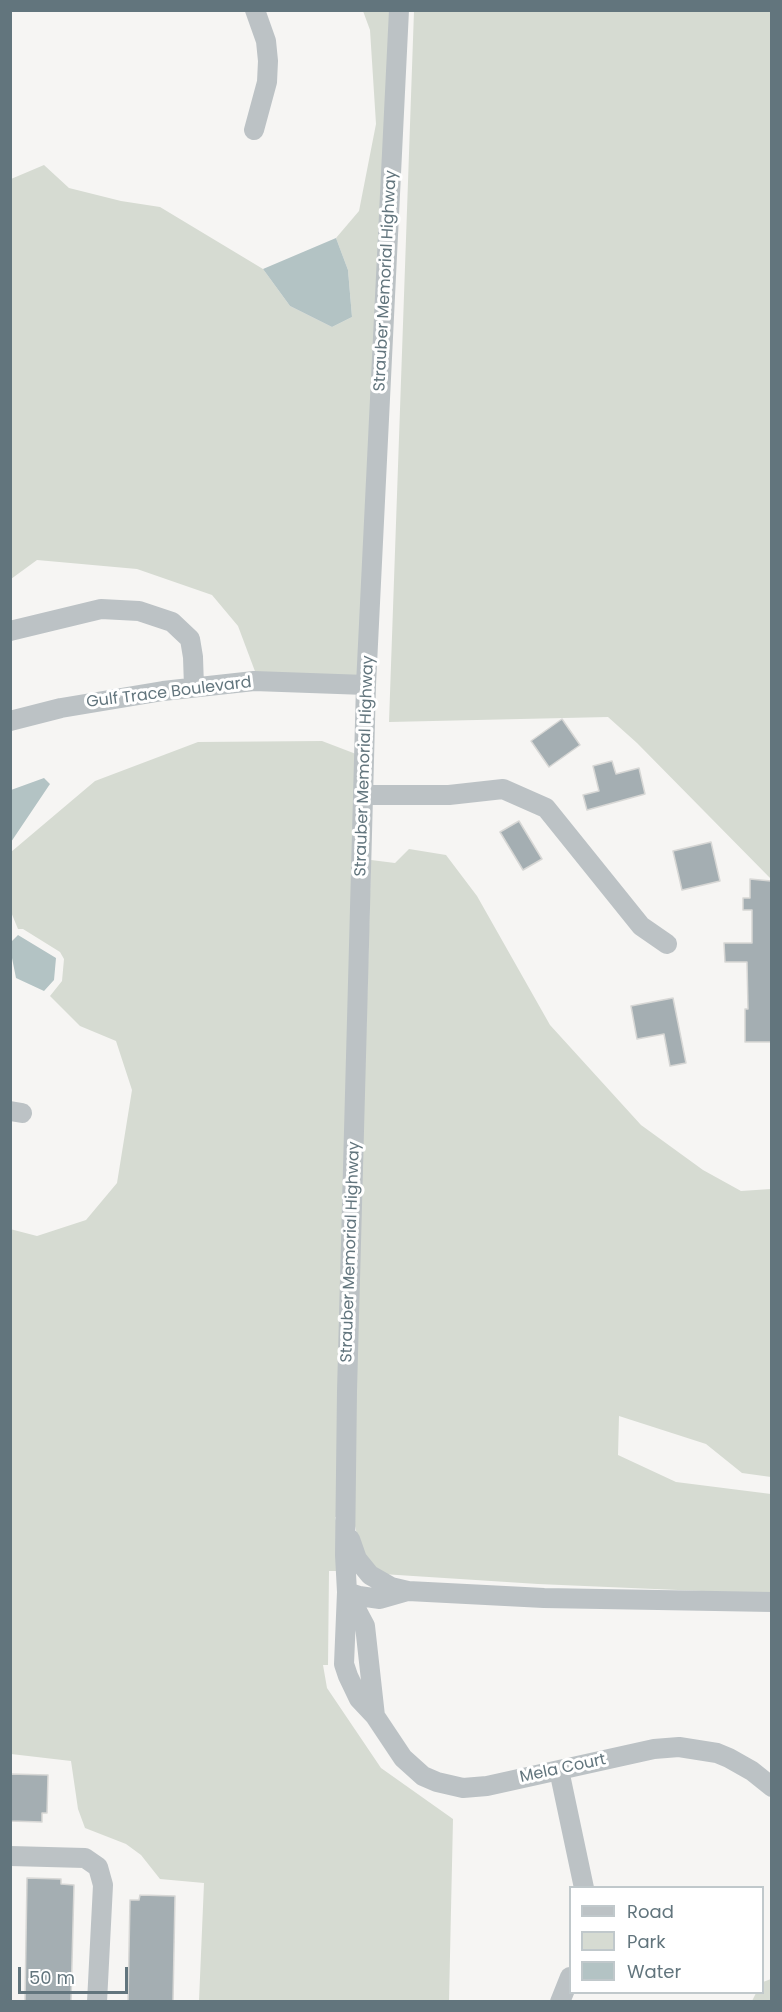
<!DOCTYPE html>
<style>
body{margin:0}
#map{position:relative;width:782px;height:2012px;overflow:hidden;background:#f6f5f3;font-family:Poppins,sans-serif}
canvas{display:block}
.frame{position:absolute;inset:0;border:12px solid #62757d;pointer-events:none}
.legend{position:absolute;left:569px;top:1886px;width:195px;height:108px;box-sizing:border-box;background:#fff;border:2px solid #c0c8cb;margin:0;padding:8px 10px;list-style:none;font-size:18px;color:#62757d}
.legend li{display:flex;align-items:center;gap:12px;height:30px}
.legend b{width:30px;border:2px solid #c0c8cb}
.scale{position:absolute;left:18px;top:1967px;width:110px;height:27px;box-sizing:border-box;border:3px solid #62757d;border-top:0;padding-left:8px;font-size:18px;line-height:21px;white-space:nowrap;color:#62757d;-webkit-text-stroke:4px #fff;paint-order:stroke}
</style>
<div id="map">
<canvas width="782" height="2012"></canvas>
<div class="frame"></div>
<ul class="legend">
<li><b style="height:8px;background:#bcc2c5"></b>Road</li>
<li><b style="height:16px;background:#d6dbd2"></b>Park</li>
<li><b style="height:16px;background:#b3c3c4"></b>Water</li>
</ul>
<div class="scale">50 m</div>
</div>
<script>
const context = document.querySelector('canvas').getContext('2d');
context.lineJoin = 'round';
function paint(path, color) { context.fillStyle = color; context.fill(path, 'evenodd'); }
const poly = rows => new Path2D(rows.map(r => 'M' + r).join(''));
function trace(path, color, width, dash) { context.strokeStyle = color; context.lineWidth = width; context.lineCap = dash ? 'butt' : 'round'; context.setLineDash(dash || []); context.stroke(path); }
function drawText(font, color, halo, rows, align = 'center') {
  context.font = font + ' Poppins,sans-serif'; context.lineWidth = 6; context.setLineDash([]); context.textBaseline = 'middle'; context.strokeStyle = halo; context.fillStyle = color; for (const [text, x, y, turn = 0] of rows) {
    context.save(); context.translate(x, y); context.rotate((+turn || 0) * Math.PI / 180); context.textAlign = isNaN(turn) ? turn : align; if (halo) context.strokeText(text, 0, 0); context.fillText(text, 0, 0); context.restore();
  }
}
paint(poly([
 [363,11,391,11,358,677,256,674,238,626,212,595,137,569,37,560,11,579,11,179,44,165,69,188,121,201,160,207,263,269,290,306,332,327,352,317,348,270,336,238,359,211,376,124,370,30],
 [414,11,771,11,771,879,637,743,608,717,389,722],
 [322,741,356,754,337,1517,335,1517,337,1524,336,1571,329,1571,328,1665,323,1665,327,1688,381,1768,453,1819,449,2001,199,2001,204,1883,160,1879,141,1855,126,1844,85,1828,78,1809,71,1761,11,1754,10,1229,37,1236,86,1220,117,1183,132,1090,116,1041,80,1026,50,996,62,981,64,959,60,952,23,929,18,929,11,912,11,852,95,781,198,742],
 [409,849,446,855,477,896,550,1025,641,1125,703,1170,741,1191,771,1189,771,1477,742,1473,706,1444,619,1416,618,1455,676,1482,771,1494,771,1594,538,1584,382,1574,375,1569,360,1547,354,1522,355,1412,371,860,395,863],
 [771,1979,771,2001,752,2001,756,1993,762,1992,763,1982]
]), '#d6dbd2');
paint(poly([
 [336,238,348,270,352,317,332,327,290,306,263,269],
 [44,778,50,784,11,842,11,790],
 [18,935,56,958,54,980,44,991,16,978,11,953,11,942]
]), '#b3c3c4');
const building = poly([
 [562,719,580,745,549,767,531,741,562,719],
 [612,761,616,774,639,768,645,794,587,810,583,795,599,791,593,766,612,761],
 [519,821,542,859,523,870,500,832,519,821],
 [711,842,720,881,682,890,673,851,711,842],
 [750,879,771,881,771,1042,745,1042,745,1009,748,1009,747,962,725,962,724,943,752,943,752,910,743,910,743,898,750,898,750,879],
 [673,998,686,1063,670,1066,664,1034,637,1039,631,1006,673,998],
 [10,1774,48,1775,47,1813,42,1813,42,1822,10,1821,10,1774],
 [27,1878,61,1879,61,1884,74,1885,71,2001,25,2001,27,1878],
 [140,1895,175,1896,173,2001,128,2001,130,1900,139,1900,140,1895]
]);
paint(building, '#a4aeb2');
trace(building, '#d7d7d5', 1.5);
trace(poly([
 [254,130,267,82,268,61,266,41,255,10],
 [10,631,101,609,139,611,172,622,190,639,193,657,194,687],
 [10,721,61,708,163,691,254,681,366,685],
 [364,795,449,795,503,789,546,808,641,926,667,944],
 [10,1111,22,1113],
 [350,1539,357,1559,370,1575,391,1587,408,1591,544,1598,772,1602],
 [347,1592,365,1626,375,1716,403,1758,423,1776,437,1782,463,1788,487,1786,654,1749,679,1747,717,1753,729,1758,752,1771,772,1787],
 [347,1592,359,1596,380,1599,408,1591],
 [375,1716,359,1699,348,1676,344,1664,347,1592,345,1555,347,1391,366,685,399,10],
 [559,1770,584,1888],
 [10,1856,85,1858,98,1867,103,1885,97,2002],
 [560,2002,570,1977]
]), '#bcc2c5', 20);
drawText('16px', '#62757d', '#fff', [
 ["Strauber Memorial Highway",386,281,-87],
 ["Gulf Trace Boulevard",169,693,-7],
 ["Strauber Memorial Highway",365,766,-88],
 ["Strauber Memorial Highway",351,1252,-88],
 ["Mela Court",563,1769,-12]
]);
</script>
